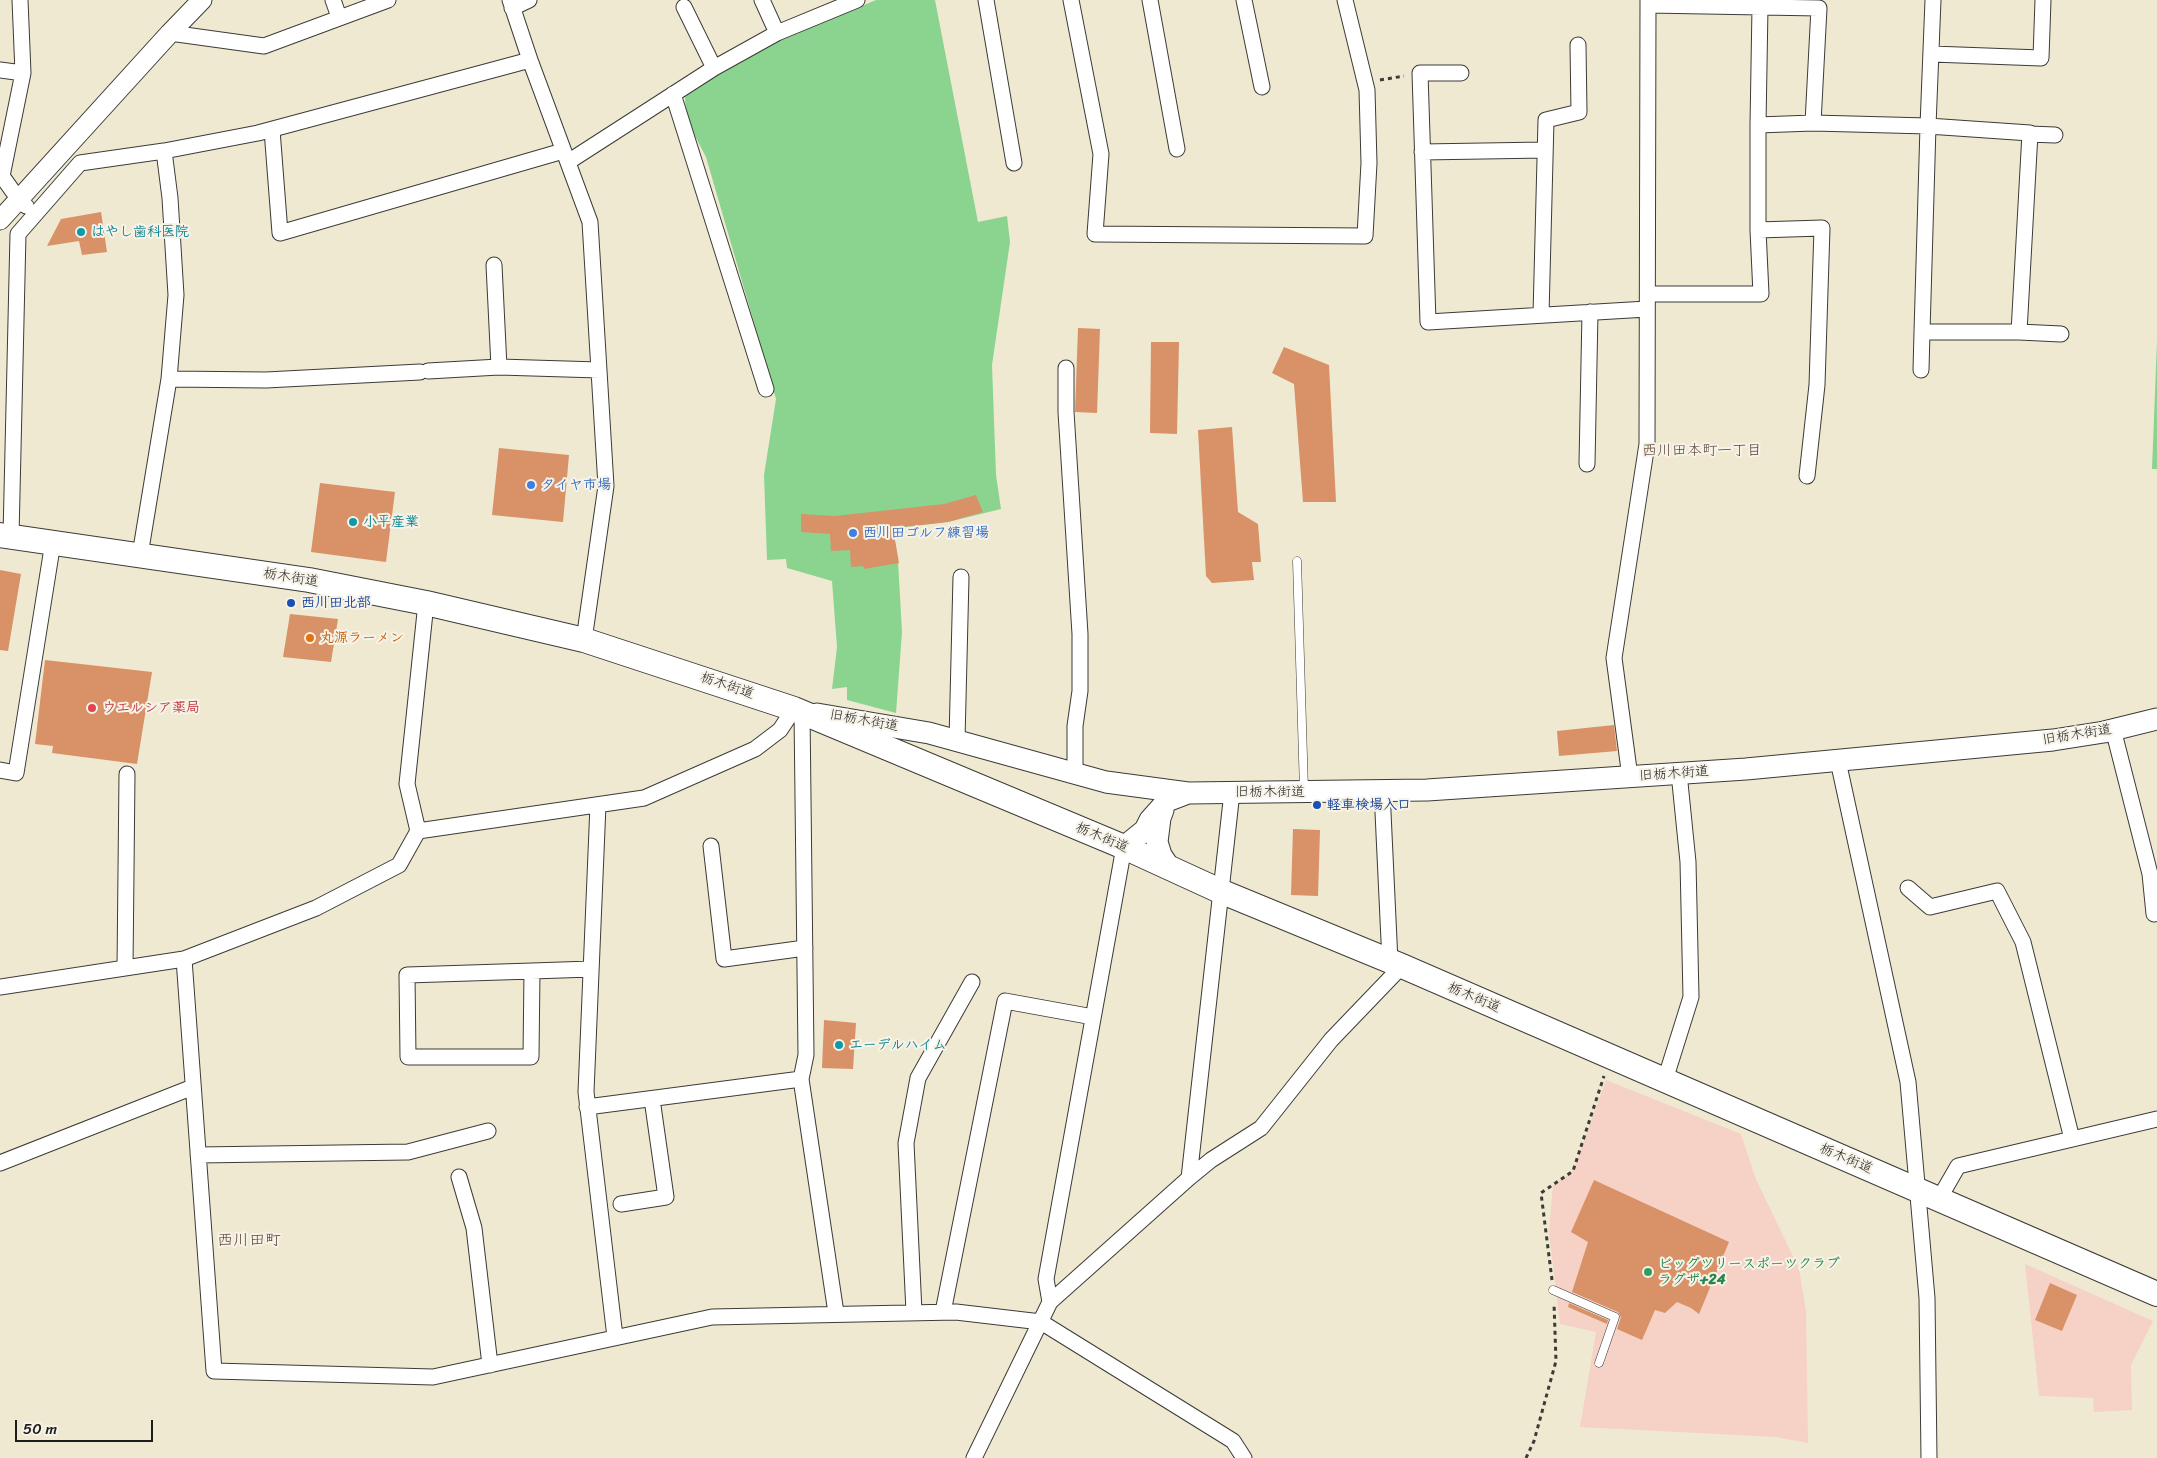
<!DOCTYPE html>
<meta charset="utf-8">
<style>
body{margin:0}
#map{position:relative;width:2157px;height:1458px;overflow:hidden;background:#efe9d1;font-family:Sriracha,sans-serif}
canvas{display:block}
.scale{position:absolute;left:15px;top:1420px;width:138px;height:22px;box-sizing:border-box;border:2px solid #1c1c1c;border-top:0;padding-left:6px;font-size:15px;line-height:18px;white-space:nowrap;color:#1c1c1c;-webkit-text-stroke:4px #f7f3e8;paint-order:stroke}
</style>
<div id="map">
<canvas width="2157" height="1458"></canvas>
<div class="scale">50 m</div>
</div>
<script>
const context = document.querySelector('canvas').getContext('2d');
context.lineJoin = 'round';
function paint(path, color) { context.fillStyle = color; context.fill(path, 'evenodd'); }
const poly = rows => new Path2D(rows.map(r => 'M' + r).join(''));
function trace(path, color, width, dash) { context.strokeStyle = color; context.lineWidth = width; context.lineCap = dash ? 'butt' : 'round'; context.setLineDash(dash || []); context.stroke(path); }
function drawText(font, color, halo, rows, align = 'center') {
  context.font = font + ' Sriracha,"Klee One",sans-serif'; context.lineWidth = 4; context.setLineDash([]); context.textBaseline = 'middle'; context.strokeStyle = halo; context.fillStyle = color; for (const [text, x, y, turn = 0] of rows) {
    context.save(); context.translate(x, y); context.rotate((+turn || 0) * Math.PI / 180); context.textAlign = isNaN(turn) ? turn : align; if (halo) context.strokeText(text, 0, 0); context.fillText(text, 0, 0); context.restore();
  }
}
paint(poly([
 [1606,1080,1741,1134,1755,1177,1799,1269,1806,1311,1808,1443,1776,1437,1580,1427,1596,1332,1560,1324,1549,1232,1553,1185,1573,1171],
 [2025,1264,2153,1321,2131,1365,2132,1410,2094,1412,2093,1398,2039,1396]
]), '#f6d1c5');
paint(poly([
 [876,0,935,0,978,222,1007,216,1010,242,992,365,996,475,1001,509,948,522,889,529,898,561,902,632,896,713,847,700,847,687,832,689,837,647,832,581,787,568,786,559,767,560,764,475,776,399,706,157,686,119,685,95,713,74,781,40],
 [2157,341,2157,469,2152,469]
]), '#8bd490');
paint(poly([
 [101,212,107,252,82,255,79,241,47,246,61,219],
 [1078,328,1100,329,1097,413,1075,412],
 [1151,342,1179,342,1177,434,1150,433],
 [1284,347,1329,365,1336,502,1303,502,1294,384,1272,373],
 [1232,427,1238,512,1258,524,1261,562,1252,562,1254,580,1212,583,1206,576,1198,430],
 [499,448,569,455,563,522,492,515],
 [320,483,395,492,386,562,311,552],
 [976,495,983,512,948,522,893,528,899,563,864,569,863,566,851,567,850,550,831,551,830,534,801,532,801,514,835,516,944,504],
 [0,570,21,574,8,651,0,650],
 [290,614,338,619,331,662,283,657],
 [45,660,152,672,137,764,52,753,53,746,35,744],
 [1614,725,1617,751,1559,756,1557,731],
 [1293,829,1320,830,1318,896,1291,895],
 [824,1020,856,1023,853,1069,822,1068],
 [1594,1180,1729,1242,1699,1314,1691,1308,1677,1302,1665,1313,1655,1310,1642,1340,1617,1329,1621,1317,1618,1312,1572,1292,1588,1242,1571,1232],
 [2050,1283,2077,1295,2062,1331,2035,1320],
 [1569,1303,1608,1320,1607,1324,1568,1307]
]), '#d99167');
const service = poly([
 [1297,561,1304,790],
 [1553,1290,1615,1317,1599,1363]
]);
const minor = poly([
 [333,0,339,17],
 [510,0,530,60,590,222,606,486,584,640],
 [986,0,1014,163],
 [1071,0,1101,154,1095,234,1365,236,1369,163,1367,90,1345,0],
 [1150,0,1177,149],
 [1244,0,1262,87],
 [684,7,714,68],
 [512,8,529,0],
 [170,33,264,46,388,0],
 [777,33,857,0],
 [1932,54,2041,58,2043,0],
 [0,70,23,73],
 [1461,73,1420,73,1428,322,1647,309],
 [673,94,766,389],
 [1813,123,1928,126,2030,133,2019,332,1922,332,1928,126,1933,0],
 [1758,125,1760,7],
 [272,130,280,233,563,151],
 [2029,134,2055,135],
 [1422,152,1545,150],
 [568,162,714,68,777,33,762,0],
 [0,176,2,176,19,200,26,206],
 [0,179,2,176,23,73,20,0],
 [1758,230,1822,228,1817,385,1807,476],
 [494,265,499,367],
 [1648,294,1761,294,1758,230,1758,125,1813,123,1819,8,1648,5],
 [1541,315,1546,120,1579,112,1578,45],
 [2019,332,2061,334],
 [1066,368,1066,412,1080,634,1080,691,1075,726,1075,774],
 [1921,370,1922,332],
 [428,371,499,367,599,370],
 [169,379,266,380,420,372],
 [1587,464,1590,312],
 [11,536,18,234,80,163,164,151,258,133,530,60],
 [140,555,169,379,176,295,170,198,164,151],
 [802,712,806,1055,801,1079,836,1313],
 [2113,729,2150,874,2154,914],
 [957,740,961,577],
 [1838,761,1908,1082,1927,1298,1929,1458],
 [0,770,16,773,53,542],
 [1630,777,1614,658,1647,444,1648,0],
 [1382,791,1390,962],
 [598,805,586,1092,615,1337],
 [418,831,407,784,426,603],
 [711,846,724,959,805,948],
 [1908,888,1930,907,1997,891,2023,942,2072,1139],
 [184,959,214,1371,433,1377,712,1317,956,1312,1041,1322,1233,1441,1244,1458],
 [125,968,127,774],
 [532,971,531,1057,408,1057,407,975,532,971,591,969],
 [0,987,184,959,316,908,399,865,418,831,644,798,755,749,780,730,794,709],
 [1665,1080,1691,997,1688,862,1679,773],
 [587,1107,801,1079],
 [198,1155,408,1152,488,1131],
 [0,1163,193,1087],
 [459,1177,474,1228,490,1365],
 [1189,1178,1232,792],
 [1939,1199,1958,1166,2157,1119],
 [621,1204,666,1197,652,1099],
 [1050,1302,1189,1178,1211,1160,1261,1128,1331,1040,1402,966],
 [914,1312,906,1143,918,1078,972,982],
 [943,1312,1005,1001,1093,1017],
 [974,1458,1050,1302,1046,1279,1124,847]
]);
const tertiary = poly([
 [0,220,170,33,202,0]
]);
const secondary = poly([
 [817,714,929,733,1106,782,1188,793,1427,790,1746,769,2053,740,2104,732,2157,719],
 [1163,810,1160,818,1157,842,1161,855,1169,867],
 [1124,847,1145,830,1150,820,1167,801,1188,793]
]);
const primary = poly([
 [0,535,309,580,426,603,584,640,794,709,1124,847,1220,891,1402,966,2157,1294]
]);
trace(service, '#3c3b37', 9);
trace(minor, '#3c3b37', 17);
trace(tertiary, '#3c3b37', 21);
trace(secondary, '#3c3b37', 23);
trace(primary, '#3c3b37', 26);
trace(poly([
 [1380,80,1404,76],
 [1552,1280,1541,1193,1573,1171,1604,1076],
 [1526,1458,1534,1441,1556,1361,1554,1303]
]), '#3c3b37', 3, [4, 4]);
trace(service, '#fff', 8);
trace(minor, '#fff', 15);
trace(tertiary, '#fff', 19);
trace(secondary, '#fff', 21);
trace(primary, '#fff', 24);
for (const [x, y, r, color] of [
 [81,232,5,"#0f9aa8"],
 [531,485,5,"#3f7fe0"],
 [353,522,5,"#0f9aa8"],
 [853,533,5,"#3f7fe0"],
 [291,603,5,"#1a4fb4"],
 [310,638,5,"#e8710a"],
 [92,708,5,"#e0444e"],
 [1317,805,5,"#1a4fb4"],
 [839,1045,5,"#0f9aa8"],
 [1648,1272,5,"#2e9e5b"]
]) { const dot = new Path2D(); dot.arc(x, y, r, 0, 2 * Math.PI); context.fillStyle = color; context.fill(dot); trace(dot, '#f7f3e8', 2); }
drawText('bold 14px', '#0d838f', '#f7f3e8', [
 ["はやし歯科医院",91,232],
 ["小平産業",363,522],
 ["エーデルハイム",849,1045]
], 'left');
drawText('bold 14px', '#366cbe', '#f7f3e8', [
 ["タイヤ市場",541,485],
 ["西川田ゴルフ練習場",863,533]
], 'left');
drawText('14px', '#1c1c1c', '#f7f3e8', [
 ["栃木街道",291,578,9],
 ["栃木街道",727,686,19],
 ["旧栃木街道",864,721,10],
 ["旧栃木街道",2077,735,-9],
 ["旧栃木街道",1674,774,-4],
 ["旧栃木街道",1270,792],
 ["栃木街道",1102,838,23],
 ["栃木街道",1474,998,23],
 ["栃木街道",1846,1159,23]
]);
drawText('bold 14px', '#164399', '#f7f3e8', [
 ["西川田北部",301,603],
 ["軽車検場入口",1327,805]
], 'left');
drawText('bold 14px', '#c56008', '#f7f3e8', [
 ["丸源ラーメン",320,638]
], 'left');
drawText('bold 14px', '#be3a42', '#f7f3e8', [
 ["ウエルシア薬局",102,708]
], 'left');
drawText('bold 14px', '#27864d', '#f7f3e8', [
 ["ビッグツリースポーツクラブ",1658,1264],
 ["ラグザ+24",1658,1280]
], 'left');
drawText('15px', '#5e4536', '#f7f3e8', [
 ["西川田本町一丁目",1702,451]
]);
drawText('16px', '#5e4536', '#f7f3e8', [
 ["西川田町",249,1241]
]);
</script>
